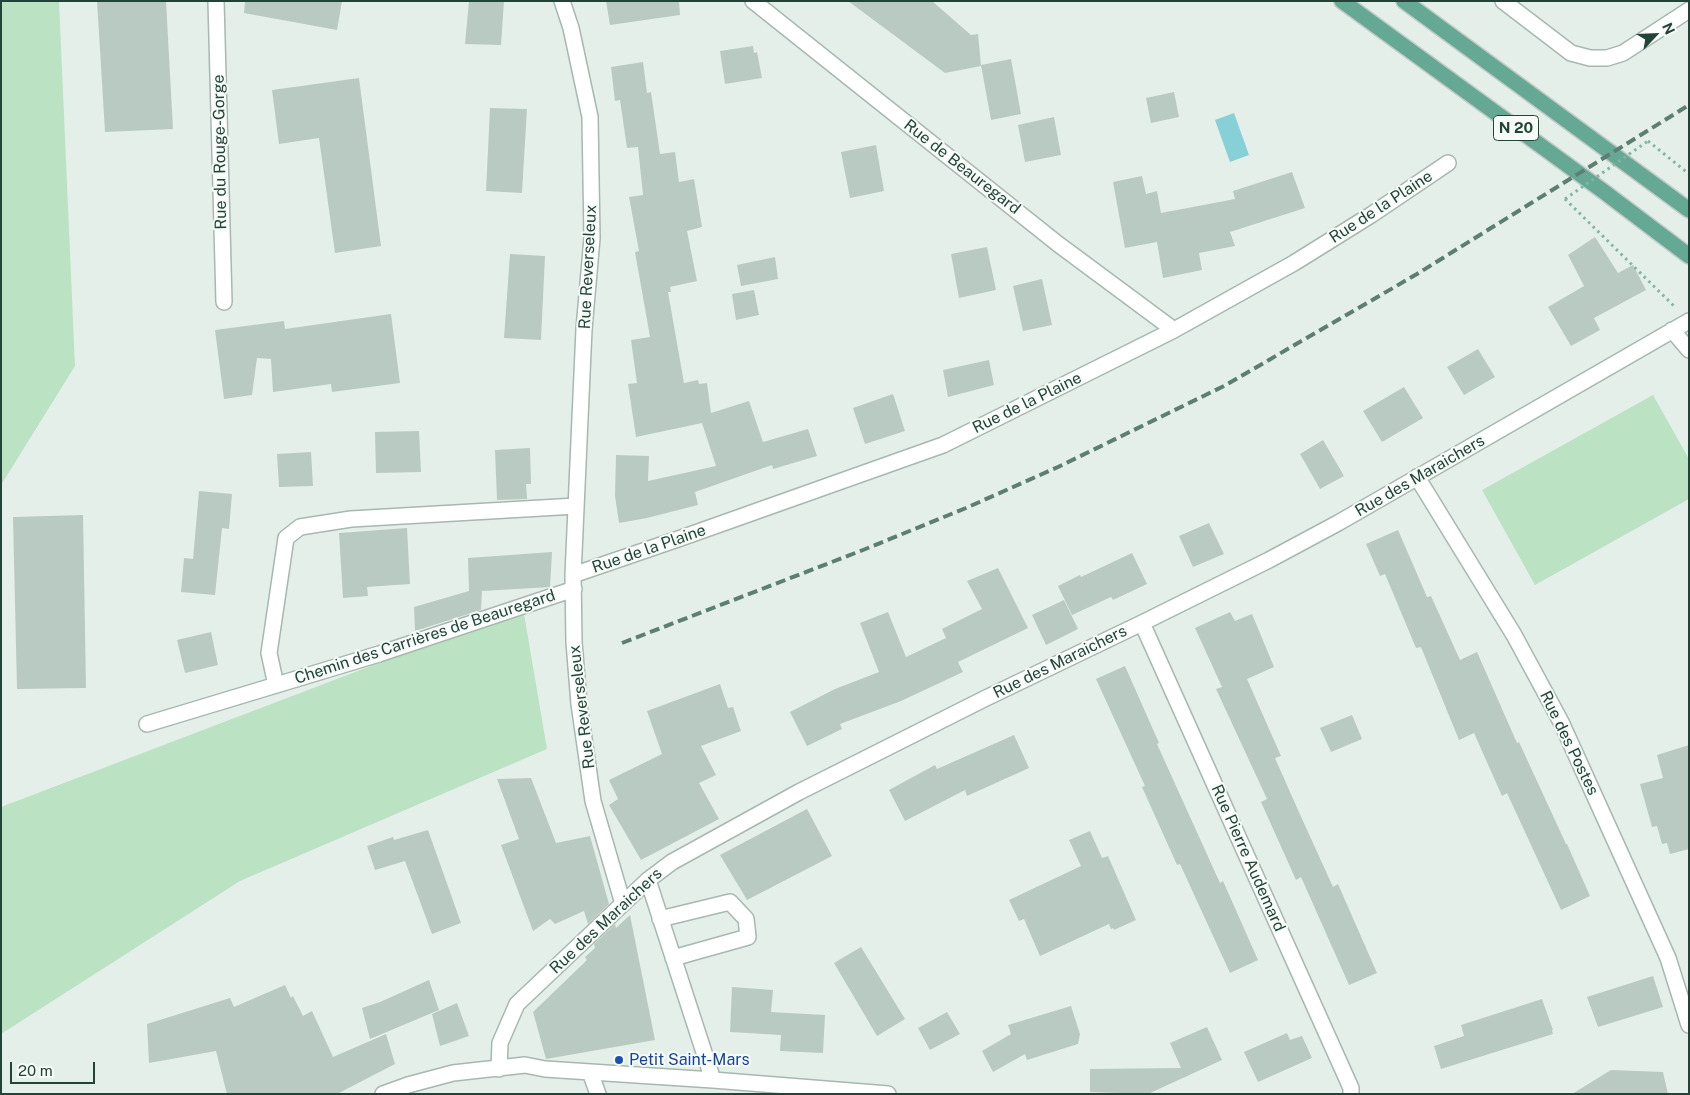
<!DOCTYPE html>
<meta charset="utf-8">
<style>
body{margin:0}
#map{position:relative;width:1690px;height:1095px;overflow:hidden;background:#e5efea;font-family:"Public Sans",sans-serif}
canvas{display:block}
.frame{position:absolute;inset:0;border:2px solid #224338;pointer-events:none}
.north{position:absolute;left:1630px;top:10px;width:50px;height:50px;-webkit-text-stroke:4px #f6fbf8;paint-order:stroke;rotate:65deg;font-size:14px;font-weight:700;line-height:20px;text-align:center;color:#224338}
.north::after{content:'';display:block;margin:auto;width:18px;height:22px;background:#224338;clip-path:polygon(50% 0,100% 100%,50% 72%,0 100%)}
.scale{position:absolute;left:10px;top:1062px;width:85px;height:22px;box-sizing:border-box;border:2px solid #224338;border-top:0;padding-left:6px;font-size:15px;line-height:18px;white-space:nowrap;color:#224338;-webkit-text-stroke:4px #f6fbf8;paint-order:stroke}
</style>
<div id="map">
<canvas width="1690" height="1095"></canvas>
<div class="frame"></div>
<div class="north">N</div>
<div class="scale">20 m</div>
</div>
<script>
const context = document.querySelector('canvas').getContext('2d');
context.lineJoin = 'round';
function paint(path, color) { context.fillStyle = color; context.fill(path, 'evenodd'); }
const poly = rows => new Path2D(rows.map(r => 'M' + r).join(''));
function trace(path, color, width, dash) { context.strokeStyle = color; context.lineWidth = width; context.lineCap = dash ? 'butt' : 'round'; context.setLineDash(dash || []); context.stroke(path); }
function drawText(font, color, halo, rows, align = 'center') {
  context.font = font + ' "Public Sans",sans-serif'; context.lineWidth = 4; context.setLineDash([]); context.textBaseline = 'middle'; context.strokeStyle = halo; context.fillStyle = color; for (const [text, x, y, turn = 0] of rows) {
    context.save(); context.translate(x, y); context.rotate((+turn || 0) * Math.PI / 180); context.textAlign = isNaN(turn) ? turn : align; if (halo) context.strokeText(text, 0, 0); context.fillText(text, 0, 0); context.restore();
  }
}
paint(poly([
 [1,1,59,1,75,366,1,485],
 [1653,395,1689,459,1689,499,1535,585,1482,490],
 [523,608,547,749,240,881,1,1034,1,807]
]), '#bce2c4');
paint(poly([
 [1234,113,1249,155,1230,162,1215,120]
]), '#88d0d8');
paint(poly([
 [97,1,166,1,173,129,105,132],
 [245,1,342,1,337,30,244,13],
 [469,1,504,1,501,45,465,44],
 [606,1,679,1,680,15,610,25],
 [848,1,932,1,971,35,978,34,981,66,945,73],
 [753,46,754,53,757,52,762,78,725,84,720,51],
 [1011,59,1021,114,991,120,981,65],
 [643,62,647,93,651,92,660,154,675,152,679,182,694,179,702,227,687,231,697,281,670,287,671,292,668,292,684,383,698,380,699,384,707,383,711,413,749,401,763,442,808,429,817,456,773,469,772,465,695,492,698,505,647,518,619,523,615,496,616,455,649,456,648,481,716,466,702,423,636,437,628,384,637,383,631,340,650,337,635,252,639,251,629,197,643,195,638,147,627,148,620,100,615,101,611,67],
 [359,78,381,246,335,253,319,138,279,144,272,90],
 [1174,92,1179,117,1151,123,1146,98],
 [490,108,527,109,522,193,486,191],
 [1054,117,1061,155,1025,162,1018,125],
 [876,145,884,191,850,198,841,152],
 [1292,172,1305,208,1230,232,1235,246,1199,253,1202,270,1163,278,1157,242,1125,248,1113,182,1142,176,1146,194,1157,191,1161,213,1235,199,1233,191],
 [1595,237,1618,273,1633,265,1646,290,1594,318,1600,330,1571,346,1548,307,1584,286,1568,255],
 [987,247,996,290,959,298,951,254],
 [510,254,545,256,541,340,504,338],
 [775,257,778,279,741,286,737,265],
 [1042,279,1052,325,1023,331,1013,286],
 [754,290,759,315,736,320,732,294],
 [391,314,400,383,332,392,331,384,273,392,271,359,257,358,252,395,224,399,215,330,284,321,285,329],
 [1478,349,1495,377,1464,395,1447,367],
 [989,360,994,385,948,397,943,370],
 [1404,387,1423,418,1382,442,1363,411],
 [893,394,905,431,865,444,853,408],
 [419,431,421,472,376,473,375,432],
 [1323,440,1344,476,1320,489,1300,454],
 [530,448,531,484,526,484,527,499,497,500,495,450],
 [311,452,313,486,279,487,277,454],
 [199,491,232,494,229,529,222,528,215,595,181,592,184,558,193,559],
 [83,515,86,688,17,689,13,517],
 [1209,523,1224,554,1193,567,1179,536],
 [407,528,410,584,367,587,368,596,343,598,339,533],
 [1398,530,1427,597,1431,596,1460,660,1477,652,1517,743,1519,742,1566,844,1567,844,1590,896,1561,910,1507,793,1502,796,1474,733,1459,740,1421,647,1416,648,1385,574,1380,576,1366,544],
 [552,552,550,587,482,591,481,610,415,631,414,607,469,591,468,558],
 [1132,553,1147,584,1113,600,1111,597,1072,615,1058,586,1080,575,1081,577],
 [998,568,1028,628,958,662,963,672,901,701,840,724,842,729,807,746,790,712,835,689,879,672,860,623,888,612,906,657,946,638,942,629,982,609,967,581],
 [1064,600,1078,629,1046,645,1032,615],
 [1230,612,1235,621,1252,614,1274,667,1247,679,1281,756,1275,758,1298,810,1333,887,1338,884,1377,973,1349,985,1301,877,1296,880,1261,802,1267,799,1216,689,1222,687,1195,628],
 [211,632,218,665,185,673,177,640],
 [1125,666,1159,743,1157,744,1220,883,1223,881,1258,960,1230,973,1180,864,1177,865,1142,787,1145,786,1096,679],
 [720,684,728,708,733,707,741,731,701,746,716,775,699,783,719,819,641,860,609,805,618,799,609,780,662,754,647,711],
 [1352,715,1362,739,1331,752,1320,728],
 [1014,735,1029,768,967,796,965,790,905,821,889,790,935,765,937,769],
 [1689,745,1689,849,1670,854,1667,843,1662,844,1657,826,1652,827,1640,784,1663,778,1657,755],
 [531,778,556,843,590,836,609,904,588,924,584,911,555,924,550,919,533,931,501,845,519,839,497,779],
 [807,809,832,856,747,900,720,855],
 [428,830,461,923,432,934,405,861,375,870,367,846,393,837,394,840],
 [1090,831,1102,858,1108,856,1136,920,1114,930,1113,928,1111,929,1109,924,1040,956,1024,919,1019,921,1009,900,1081,866,1069,840],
 [630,915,655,1040,546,1059,533,1012,587,960,585,957,595,948,594,944,615,924,616,928],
 [861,947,905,1019,877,1036,834,963],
 [1653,976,1663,1007,1598,1027,1587,997],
 [429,980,439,1010,370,1039,362,1008,380,1002],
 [285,985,291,998,293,996,303,1016,312,1011,333,1057,386,1034,395,1064,337,1094,227,1094,216,1051,149,1063,147,1024,230,998,234,1007],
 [732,987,773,990,771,1012,825,1015,823,1053,780,1051,781,1035,730,1032],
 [1542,999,1553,1030,1552,1030,1553,1034,1441,1069,1434,1046,1464,1036,1461,1025],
 [457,1003,469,1036,440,1046,432,1014],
 [1071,1006,1080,1034,1078,1044,1027,1060,1025,1054,993,1072,982,1051,1011,1034,1008,1025],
 [947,1012,960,1034,930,1050,918,1028],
 [1207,1027,1222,1060,1148,1094,1090,1092,1090,1069,1181,1068,1170,1043],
 [1287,1033,1290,1040,1302,1036,1312,1058,1258,1082,1244,1052],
 [1611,1070,1663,1072,1668,1094,1572,1094]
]), '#b9cac3');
const minor = poly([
 [216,1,224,302],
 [562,1,571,28,590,117,592,238,584,329,573,575,574,642,579,704,593,801,623,904],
 [753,1,1058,244,1174,330],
 [1503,1,1571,53,1590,58,1607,58,1623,53,1689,10],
 [1672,330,1689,350],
 [1417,477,1514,635,1561,722,1668,958,1689,1025],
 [573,575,681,538,943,445,1174,330,1294,263,1371,215,1448,163],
 [1142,623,1351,1088,1351,1094],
 [276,685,269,653,286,538,300,527,351,519,576,506],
 [147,724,379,654,574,589],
 [648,880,713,1080],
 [660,919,730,902,746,919,748,937,673,958],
 [499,1069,500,1043,517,1004,648,880,672,862,799,792,984,699,1142,623,1269,560,1338,523,1689,321],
 [590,1072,598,1094],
 [383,1094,408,1085,453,1073,525,1065,545,1069,713,1080,888,1094]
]);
const major = poly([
 [1342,1,1603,191,1689,256],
 [1404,1,1689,210]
]);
trace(minor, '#a7b8b1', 18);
trace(major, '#c1cac7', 18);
trace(poly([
 [1648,141,1689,174],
 [1565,199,1674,306]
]), '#82b6a3', 3, [2.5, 4]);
trace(minor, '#fff', 15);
trace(major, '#65a894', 15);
trace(poly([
 [622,643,863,550,966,508,1058,467,1224,386,1417,274,1689,105]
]), '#5c7e73', 4, [10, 5]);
trace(poly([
 [1565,199,1648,141]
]), '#82b6a3', 3, [2.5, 4]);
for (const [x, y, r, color] of [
 [619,1060,5,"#1a4fb4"]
]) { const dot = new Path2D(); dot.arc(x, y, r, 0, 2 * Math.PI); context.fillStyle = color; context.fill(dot); trace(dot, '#f6fbf8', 2); }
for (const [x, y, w] of [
 [1516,128,45]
]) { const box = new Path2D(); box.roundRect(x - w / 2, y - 12.5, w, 25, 4); context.fillStyle = '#f6fbf8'; context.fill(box); trace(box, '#224338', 1); }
drawText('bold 15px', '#224338', null, [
 ["N 20",1516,128]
]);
drawText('16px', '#224338', '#f6fbf8', [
 ["Rue du Rouge-Gorge",220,152,-91],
 ["Rue de Beauregard",962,167,38],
 ["Rue de la Plaine",1381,207,-33],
 ["Rue Reverseleux",588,267,-87],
 ["Rue de la Plaine",1027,403,-26],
 ["Rue des Maraichers",1420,476,-30],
 ["Rue de la Plaine",649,549,-19],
 ["Chemin des Carrières de Beauregard",425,637,-18],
 ["Rue des Maraichers",1060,662,-26],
 ["Rue Reverseleux",582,707,-97],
 ["Rue des Postes",1569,743,64],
 ["Rue Pierre Audemard",1248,858,66],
 ["Rue des Maraichers",606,921,-43]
]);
drawText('16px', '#164399', '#f6fbf8', [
 ["Petit Saint-Mars",629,1060]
], 'left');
</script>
